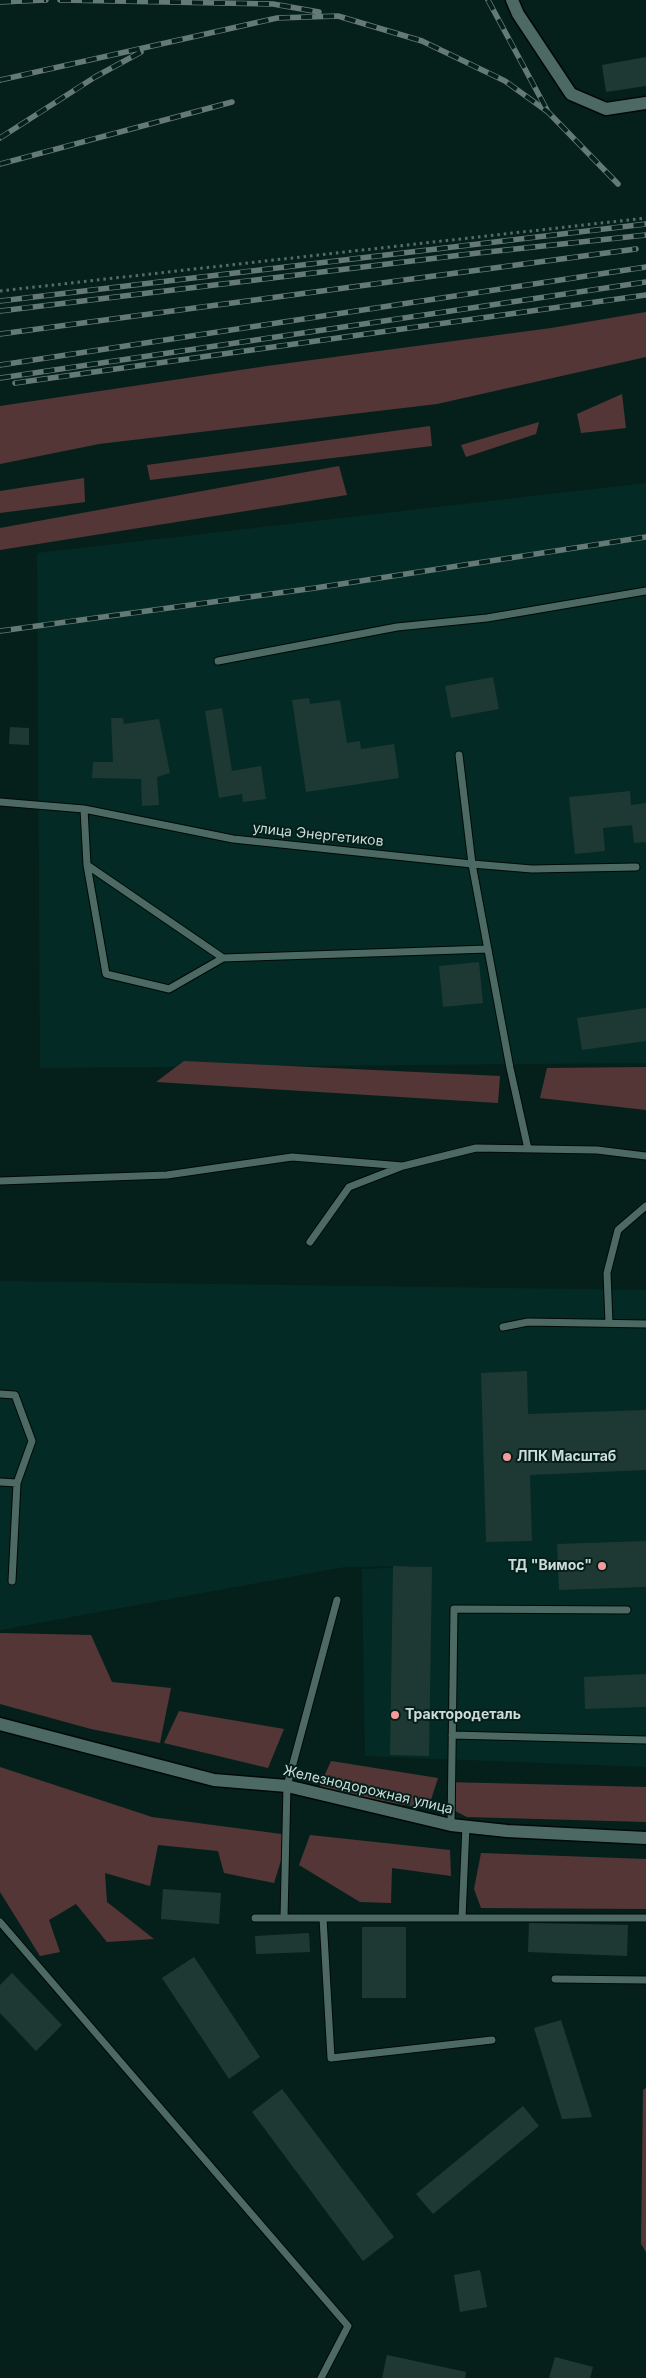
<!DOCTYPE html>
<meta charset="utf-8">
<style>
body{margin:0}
canvas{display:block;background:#05201b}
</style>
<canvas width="646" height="2378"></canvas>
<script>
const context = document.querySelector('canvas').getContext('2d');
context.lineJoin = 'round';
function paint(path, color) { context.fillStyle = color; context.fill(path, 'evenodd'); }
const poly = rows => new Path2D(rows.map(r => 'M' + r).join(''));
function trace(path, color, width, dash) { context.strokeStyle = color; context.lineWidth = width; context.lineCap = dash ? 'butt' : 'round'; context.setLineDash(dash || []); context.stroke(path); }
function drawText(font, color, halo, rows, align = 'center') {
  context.font = font + ' Inter,sans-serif'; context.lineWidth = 4; context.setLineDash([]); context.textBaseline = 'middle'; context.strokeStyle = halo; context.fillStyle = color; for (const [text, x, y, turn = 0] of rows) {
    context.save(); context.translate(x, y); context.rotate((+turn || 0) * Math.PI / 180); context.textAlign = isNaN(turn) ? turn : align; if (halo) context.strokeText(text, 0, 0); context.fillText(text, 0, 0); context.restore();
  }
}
paint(poly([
 [646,483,646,1063,40,1068,37,553],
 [0,1281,646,1290,646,1767,365,1756,362,1569,429,1566,345,1567,0,1630]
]), '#032a24');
paint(poly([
 [646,312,646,357,437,404,99,444,0,464,0,406,267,366,551,328],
 [622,394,626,428,581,433,577,414],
 [539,422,536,434,466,457,461,445],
 [430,426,432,446,150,480,147,465],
 [339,466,347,495,0,550,0,528],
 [84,478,85,502,0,513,0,491],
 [184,1061,500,1076,498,1103,156,1082],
 [646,1067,646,1110,540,1098,547,1068],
 [0,1633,91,1635,112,1682,171,1688,160,1743,91,1729,0,1704],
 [179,1711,284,1729,268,1768,164,1743],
 [331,1761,438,1778,428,1809,318,1790],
 [0,1767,152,1817,289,1835,274,1883,224,1873,218,1851,158,1845,150,1886,105,1873,107,1902,154,1939,107,1942,76,1904,49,1920,60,1952,40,1956,0,1892],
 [447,1782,646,1787,646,1822,467,1817,455,1811,447,1800],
 [310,1835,450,1850,451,1876,392,1868,391,1903,360,1902,299,1865],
 [481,1853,646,1859,646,1909,481,1908,474,1889],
 [646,2088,646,2252,641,2244,643,2090]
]), '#553636');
paint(poly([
 [646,57,646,86,606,92,602,65],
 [493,677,499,709,451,718,445,686],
 [309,698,310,704,340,700,347,743,360,741,361,749,394,744,399,778,306,792,292,700],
 [222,708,232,771,261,766,266,799,243,802,242,794,219,798,205,711],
 [111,718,123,718,124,724,159,719,170,773,157,777,159,805,142,806,141,779,92,778,93,762,113,762],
 [10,727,29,728,29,745,9,744],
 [630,791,631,805,646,803,646,842,634,843,632,825,603,828,605,851,575,854,569,797],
 [479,962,483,1003,443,1007,439,966],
 [646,1008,646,1041,582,1050,577,1018],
 [527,1371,528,1414,646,1410,646,1470,530,1475,532,1541,486,1542,481,1373],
 [646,1541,646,1587,559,1590,557,1544],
 [393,1566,432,1567,429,1756,390,1755],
 [646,1674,646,1707,585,1709,584,1677],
 [163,1889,221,1893,219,1924,161,1919],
 [529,1923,628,1925,627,1956,528,1952],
 [362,1927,406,1927,406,1998,362,1998],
 [309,1933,310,1952,256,1954,255,1936],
 [194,1957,260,2057,229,2079,162,1978],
 [12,1973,62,2025,36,2051,0,2013,0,1985],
 [561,2020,592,2117,562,2119,534,2028],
 [282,2089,394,2237,363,2261,252,2112],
 [523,2106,539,2126,433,2214,416,2194],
 [480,2270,487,2307,460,2312,454,2275],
 [387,2355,466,2372,465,2378,382,2378],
 [555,2357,593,2367,590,2378,549,2378]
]), '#1e3934');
const lane = poly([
 [218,661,397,627,487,618,646,591],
 [459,755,472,864,510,1068,528,1149],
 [0,802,84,809,233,839,472,864,532,869,636,867],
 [84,809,87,865,223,958,488,949],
 [87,865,106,974,169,989,223,958],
 [0,1181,167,1175,292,1157,403,1166],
 [310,1242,349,1187,403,1166,476,1148,597,1150,646,1156],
 [609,1323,607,1273,618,1230,646,1206],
 [503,1327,528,1322,646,1324],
 [0,1394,15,1395,32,1441,17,1483,0,1482],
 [12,1581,17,1483],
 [452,1735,646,1740],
 [451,1825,454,1609,627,1610],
 [255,1918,646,1918],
 [284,1918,287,1786,337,1600],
 [323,1918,331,2058,492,2040],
 [462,1918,466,1826],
 [0,1922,348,2326,321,2378],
 [555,1979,646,1980]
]);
const street = poly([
 [512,0,518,14,571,94,606,109,646,103]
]);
const secondary = poly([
 [0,1724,214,1780,287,1786,451,1825,507,1831,646,1838]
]);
trace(lane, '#000906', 9);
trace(street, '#000906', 15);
trace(secondary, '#000906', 15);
trace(poly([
 [0,291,646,218]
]), '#556c67', 3, [2.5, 4]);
trace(lane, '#4d6963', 7);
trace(street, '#4d6963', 12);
trace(secondary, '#4d6963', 12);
const rail = poly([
 [60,0,273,4,319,12],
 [488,0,547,110],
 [0,2,46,0],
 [0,80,277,18,338,16,422,41,505,81,548,112,618,184],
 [0,138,95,77,141,52],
 [0,164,232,102],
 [0,301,646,224],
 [0,311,478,253,646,235],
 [0,334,636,249],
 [0,365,646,267],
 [0,378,646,282],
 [15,383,646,295],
 [0,631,315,588,646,537]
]);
trace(rail, '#657a76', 5.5);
trace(rail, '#05201b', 4, [11]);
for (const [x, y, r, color] of [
 [507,1457,5,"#f59b9b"],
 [602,1566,5,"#f59b9b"],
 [395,1715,5,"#f59b9b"]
]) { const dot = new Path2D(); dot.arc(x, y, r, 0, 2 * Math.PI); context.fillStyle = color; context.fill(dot); trace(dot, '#05201b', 2); }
drawText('14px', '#cddcd8', '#05201b', [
 ["улица Энергетиков",318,835,6],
 ["Железнодорожная улица",368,1790,13]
]);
drawText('bold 14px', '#cddcd8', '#05201b', [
 ["ЛПК Масштаб",517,1457],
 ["ТД \"Вимос\"",592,1566,"right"],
 ["Трактородеталь",405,1715]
], 'left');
</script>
